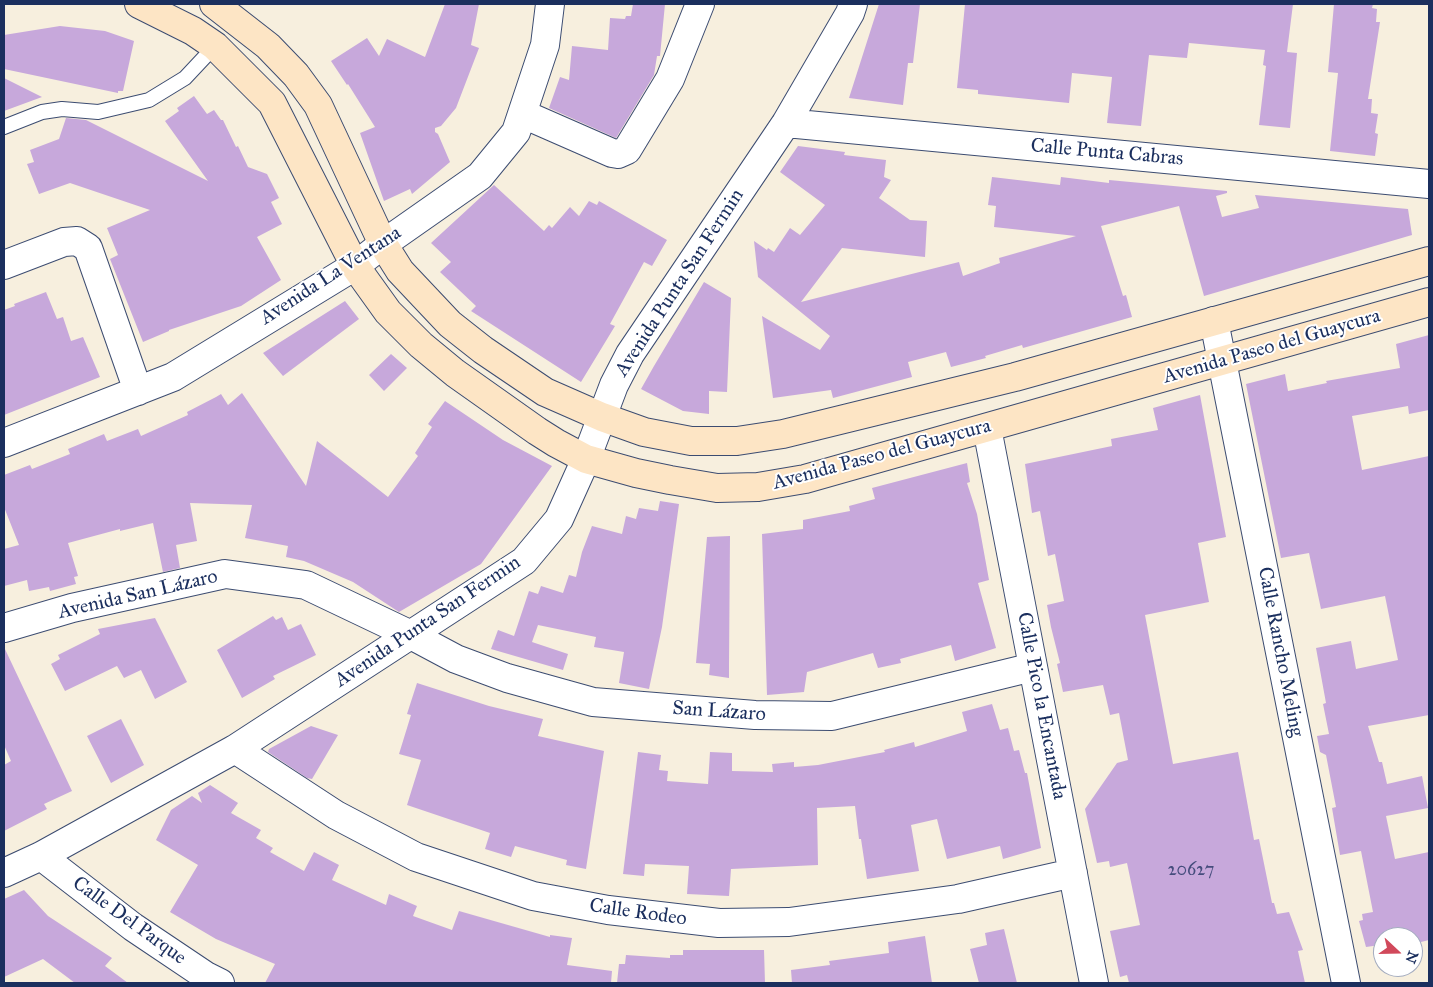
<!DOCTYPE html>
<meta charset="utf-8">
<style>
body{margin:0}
#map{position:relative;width:1433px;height:987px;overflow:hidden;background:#f7efde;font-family:"IM FELL Great Primer",serif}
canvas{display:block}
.frame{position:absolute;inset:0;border:5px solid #1b2f5e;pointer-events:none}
.north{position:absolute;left:1373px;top:927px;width:50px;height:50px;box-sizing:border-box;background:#fff;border:1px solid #a4acbf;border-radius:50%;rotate:111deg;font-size:14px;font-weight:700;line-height:20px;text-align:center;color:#1b2f5e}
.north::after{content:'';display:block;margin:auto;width:18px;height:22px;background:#d1495b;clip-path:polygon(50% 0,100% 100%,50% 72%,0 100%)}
</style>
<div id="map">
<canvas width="1433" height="987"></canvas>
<div class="frame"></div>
<div class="north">N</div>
</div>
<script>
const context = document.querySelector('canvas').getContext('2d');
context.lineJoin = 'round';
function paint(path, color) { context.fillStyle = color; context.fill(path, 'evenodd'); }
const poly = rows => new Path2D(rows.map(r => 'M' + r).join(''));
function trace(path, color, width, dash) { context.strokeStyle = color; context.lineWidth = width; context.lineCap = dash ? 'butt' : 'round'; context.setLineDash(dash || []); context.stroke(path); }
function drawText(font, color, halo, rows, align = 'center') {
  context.font = font + ' "IM FELL Great Primer",serif'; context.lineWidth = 4; context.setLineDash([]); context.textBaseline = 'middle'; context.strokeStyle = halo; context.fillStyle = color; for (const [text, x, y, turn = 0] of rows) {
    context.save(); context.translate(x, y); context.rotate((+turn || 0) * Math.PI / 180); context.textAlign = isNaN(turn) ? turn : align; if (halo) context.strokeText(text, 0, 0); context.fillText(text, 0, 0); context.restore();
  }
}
paint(poly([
 [445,4,479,4,471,45,479,48,456,108,441,126,435,128,435,132,438,134,450,162,412,194,410,189,384,201,360,133,375,127,348,84,347,85,331,61,367,38,379,56,387,39,425,57],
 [633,4,665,4,660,56,657,56,654,75,616,138,549,108,560,77,569,80,572,46,608,50,610,18,625,19,626,16,631,16],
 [879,4,920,4,913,63,908,63,903,105,849,98],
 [965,4,1293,4,1287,52,1297,53,1290,128,1259,125,1266,66,1263,65,1265,50,1189,43,1187,58,1149,55,1141,126,1107,123,1112,77,1072,73,1069,103,978,94,978,90,957,88],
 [1334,4,1373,4,1372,8,1377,9,1376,22,1380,22,1368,99,1372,99,1371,113,1378,114,1375,133,1378,134,1375,156,1330,151,1338,73,1328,72],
 [60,26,105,31,134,41,123,91,118,91,118,93,4,69,4,35],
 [4,78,42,97,4,111],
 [194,96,207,114,214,110,221,120,223,120,236,147,238,146,248,167,267,174,279,198,271,202,282,224,257,237,281,280,241,306,169,330,169,331,143,342,110,259,118,255,107,228,150,210,70,183,39,194,27,164,34,162,30,150,59,139,66,118,86,120,208,181,165,121,179,111,177,108],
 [798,146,845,152,844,155,886,160,884,177,891,180,879,198,910,220,927,221,925,257,842,248,801,302,959,262,963,276,1000,263,999,258,1076,236,994,227,996,206,988,205,992,177,1060,185,1061,177,1109,183,1109,180,1227,191,1227,193,1216,196,1222,217,1259,208,1255,195,1408,209,1412,235,1204,296,1179,206,1101,226,1123,296,1126,295,1132,317,1023,348,1022,345,985,356,986,358,951,367,946,352,908,362,912,377,833,398,831,390,773,398,762,316,820,350,830,336,758,277,754,241,767,250,768,248,774,252,790,228,800,235,825,205,780,172],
 [494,185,544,231,549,225,552,228,570,207,579,216,589,201,597,205,599,201,667,240,652,266,644,262,610,324,615,326,581,382,471,311,476,306,440,272,451,262,431,243],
 [704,282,731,298,727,392,709,391,709,414,683,411,641,389,654,366],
 [46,292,57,319,63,317,71,341,83,337,100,377,4,415,4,310,15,306,14,304],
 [345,301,359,319,283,376,263,353],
 [1429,335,1429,410,1409,414,1408,406,1352,416,1362,470,1429,456,1429,715,1368,726,1379,762,1382,762,1387,784,1422,776,1428,808,1386,816,1395,859,1429,852,1429,940,1413,944,1413,937,1383,937,1383,951,1381,951,1380,945,1366,947,1359,921,1363,920,1362,914,1373,912,1361,851,1340,855,1332,808,1336,807,1326,755,1320,752,1317,736,1329,734,1323,704,1326,703,1316,648,1351,641,1356,669,1398,660,1385,596,1321,609,1309,553,1281,558,1246,384,1285,374,1288,391,1327,383,1326,381,1400,368,1396,344],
 [391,354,407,368,384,391,369,375],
 [242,393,306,486,317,441,388,497,418,456,415,453,432,427,428,424,445,401,503,440,552,466,481,564,399,612,353,582,304,561,286,557,288,546,245,538,252,505,190,503,197,541,176,545,180,568,163,572,153,523,120,531,120,529,68,543,78,576,74,577,76,584,50,591,49,587,29,591,27,580,4,586,4,549,19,545,4,507,4,475,30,465,32,469,70,454,68,449,104,434,107,441,138,429,141,436,188,415,187,412,216,397,221,394,228,405],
 [1200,395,1226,537,1198,543,1209,602,1145,615,1173,764,1238,752,1254,840,1259,839,1272,903,1274,903,1277,914,1289,912,1303,950,1298,951,1305,983,1129,983,1127,975,1120,977,1110,931,1140,925,1127,863,1110,867,1109,861,1097,863,1085,809,1117,763,1128,760,1119,713,1110,715,1103,685,1063,692,1057,664,1060,663,1051,627,1047,605,1064,601,1055,554,1048,556,1040,511,1032,513,1025,464,1112,446,1111,439,1158,430,1153,408],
 [967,463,970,482,967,483,977,514,989,580,978,583,996,648,955,661,951,645,900,659,901,663,878,668,873,653,807,672,804,692,767,695,762,534,803,529,803,520,850,511,849,506,875,499,872,488],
 [660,501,679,504,662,627,649,689,619,683,624,652,594,647,596,637,538,625,532,642,568,654,563,670,491,649,498,630,514,636,529,591,538,594,541,586,563,593,569,575,576,577,582,552,592,526,622,534,626,516,636,519,639,508,658,511],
 [730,536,729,665,729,678,709,675,710,664,696,663,707,537],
 [273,616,276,620,282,617,288,630,301,624,316,655,273,676,275,679,242,698,217,650],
 [155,618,187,682,155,699,141,670,124,678,117,666,65,691,51,664,60,659,58,655,100,634,98,629],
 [4,647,72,791,44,804,47,809,4,831,4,765,11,761,4,745],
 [417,683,489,706,543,719,538,736,604,751,586,869,566,865,567,860,515,846,511,857,485,849,490,833,407,805,421,760,399,754,411,715,407,714],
 [992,704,1000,730,1008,728,1014,751,1019,750,1025,773,1027,773,1041,848,1003,859,1000,846,947,859,937,819,911,825,919,871,867,879,861,839,859,839,855,806,817,808,818,865,731,869,729,896,687,894,689,866,645,864,644,876,623,874,638,752,661,755,659,770,668,771,667,781,708,784,710,752,732,753,732,771,773,772,772,764,794,762,794,767,818,765,885,752,884,750,914,742,915,747,967,731,962,712],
 [121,719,144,765,111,783,87,736],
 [311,726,338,735,312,779,307,778,268,752,269,749],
 [210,785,238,803,231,813,261,830,256,838,273,848,270,852,304,871,314,852,339,865,332,880,386,905,389,894,417,906,413,916,452,930,459,911,550,937,550,935,572,938,567,965,612,971,611,983,265,983,275,964,216,939,170,912,198,865,156,840,171,810,192,796,202,803,198,793],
 [24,890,48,916,112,958,105,966,128,983,75,983,43,959,4,977,4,899],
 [1004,929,1017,983,979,983,970,949,987,945,985,933],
 [925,936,932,983,792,983,791,970,830,965,829,961,889,953,888,942],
 [683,950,764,950,765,983,617,983,619,964,625,964,626,955,670,958,670,955,683,955]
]), '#c7a8db');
const lane = poly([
 [4,127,42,112,62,109,98,112,149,100,185,78,215,46]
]);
const street = poly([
 [523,114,612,153,618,154,627,150,670,79,700,4],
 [786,123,1429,184],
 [4,265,64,242,77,241,88,248,138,391],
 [1214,321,1346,983],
 [987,428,1094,983],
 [4,443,173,377,355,266,383,244,480,176,516,132,545,45,550,4],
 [4,628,72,608,225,574,306,585,411,635,456,659,507,678,593,702,755,715,832,716,1033,667],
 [235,749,336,815,416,857,533,896,608,910,719,923,789,922,958,899,1073,873],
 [41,856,133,927,206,976,220,983],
 [4,873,41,856,235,749,524,561,559,519,586,459,614,385,630,354,786,123,850,13,853,4]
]);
const secondary = poly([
 [139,4,193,31,215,46,272,103,355,266,388,312,421,345,455,373,537,431,556,443,586,459,636,473,670,480,717,488,758,487,805,479,1429,302],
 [214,4,268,46,296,75,318,105,383,244,400,271,450,324,483,350,545,392,602,417,644,432,691,441,737,441,783,434,1015,377,1429,261]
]);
trace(lane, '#3c4c71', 16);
trace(street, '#3c4c71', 30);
trace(secondary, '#3c4c71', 30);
trace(lane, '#fff', 14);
trace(street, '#fff', 28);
trace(secondary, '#fde5c5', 28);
drawText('18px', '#464d7d', null, [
 ["20627",1191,871]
]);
drawText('20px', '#1b2f5e', '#fff', [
 ["Calle Punta Cabras",1107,153,5],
 ["Avenida La Ventana",331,276,-33],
 ["Avenida Punta San Fermin",680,283,-57],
 ["Avenida Paseo del Guaycura",1272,347,-16],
 ["Avenida Paseo del Guaycura",882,455,-15],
 ["Avenida San Lázaro",138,595,-13],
 ["Avenida Punta San Fermin",428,622,-34],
 ["Calle Rancho Meling",1280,652,79],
 ["Calle Pico la Encantada",1041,706,79],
 ["San Lázaro",719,712,4],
 ["Calle Rodeo",638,913,8],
 ["Calle Del Parque",129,921,36]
]);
</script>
